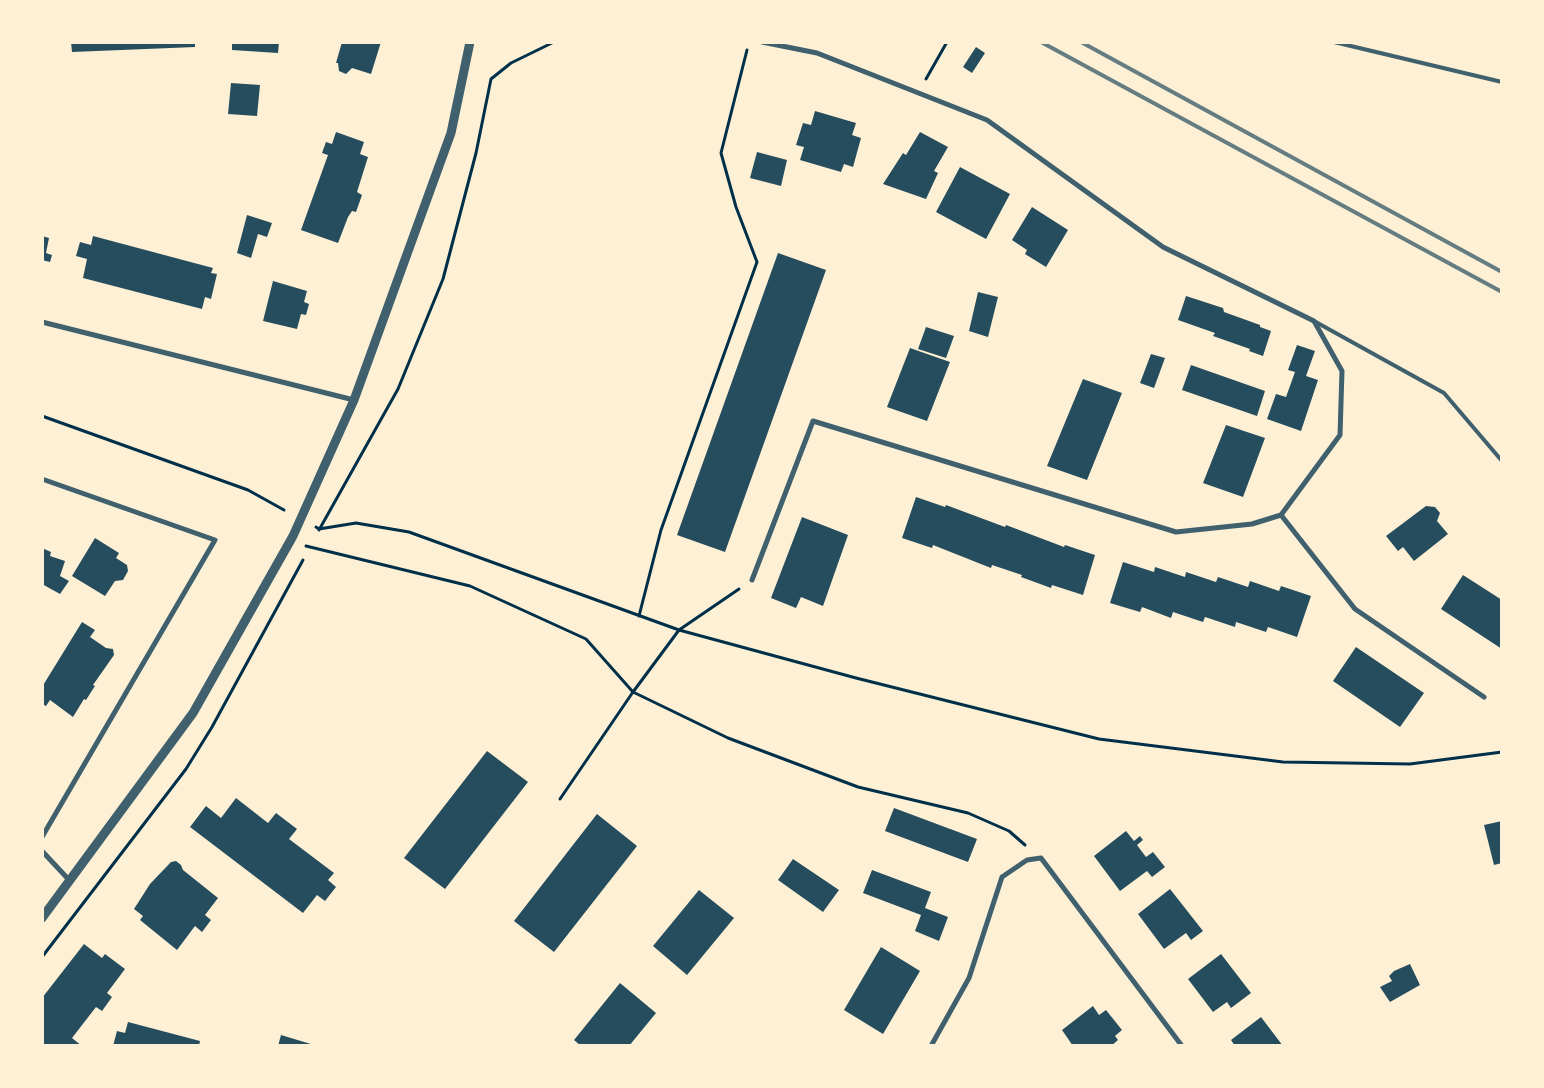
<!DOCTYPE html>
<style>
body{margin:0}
#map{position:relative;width:1544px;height:1088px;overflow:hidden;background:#fdf0d5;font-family:"Varela Round",sans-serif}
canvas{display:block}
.frame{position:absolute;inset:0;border:44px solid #fdf0d5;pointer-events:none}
</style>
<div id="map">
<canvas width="1544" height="1088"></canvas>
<div class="frame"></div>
</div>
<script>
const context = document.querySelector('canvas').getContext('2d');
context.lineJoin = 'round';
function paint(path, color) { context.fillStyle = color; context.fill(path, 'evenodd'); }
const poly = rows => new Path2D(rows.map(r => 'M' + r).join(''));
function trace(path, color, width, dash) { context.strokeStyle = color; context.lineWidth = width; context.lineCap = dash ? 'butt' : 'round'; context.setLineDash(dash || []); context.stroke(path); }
paint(poly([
 [71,42,195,42,195,47,72,52],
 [232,42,279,42,278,53,232,50],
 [342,42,381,42,371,74,352,68,346,74,339,71,338,63,336,63],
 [976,47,985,53,972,73,963,67],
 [231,83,260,85,257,116,228,114],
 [815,111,856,123,852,135,861,138,853,167,844,164,841,172,800,160,804,147,796,145,803,123,811,125],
 [336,132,364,142,360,154,368,157,357,192,362,195,356,212,352,211,348,217,338,243,301,230,328,155,322,153,326,142,332,144],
 [920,132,948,147,934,171,938,173,926,199,883,184,903,153,906,155],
 [757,152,787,160,781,186,750,178],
 [960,167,1010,194,986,239,936,212],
 [1032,207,1068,230,1046,267,1025,254,1027,250,1012,240],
 [247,215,272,223,267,237,258,234,251,258,237,253],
 [42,236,49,238,46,253,52,255,50,262,42,260],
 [93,236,213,268,211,273,217,274,211,299,205,297,202,309,83,278,87,259,76,256,80,242,91,245],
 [778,253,826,270,725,552,677,535],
 [273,281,307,291,304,302,309,304,306,315,301,314,297,329,263,321],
 [978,292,998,297,988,337,969,331],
 [1186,296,1223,308,1224,312,1260,325,1260,327,1271,331,1263,356,1249,351,1250,349,1213,336,1215,333,1178,320],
 [926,327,954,336,946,358,918,349],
 [1297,345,1315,351,1306,376,1318,380,1301,431,1267,419,1276,394,1286,397,1295,372,1288,370],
 [910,348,950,362,927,421,887,407],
 [1151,354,1165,358,1154,388,1140,383],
 [1191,365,1265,391,1257,416,1182,390],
 [1083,379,1122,393,1087,480,1047,466],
 [1226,425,1265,438,1243,497,1203,483],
 [916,497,945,507,946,505,1005,527,1006,525,1064,547,1065,545,1095,555,1083,595,1052,585,1051,588,1021,577,1022,575,992,565,991,568,933,545,932,548,902,538],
 [1426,506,1435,507,1440,513,1437,521,1448,534,1414,561,1403,547,1398,551,1386,536],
 [802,517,848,535,823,606,801,597,796,608,771,598],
 [95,538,119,553,116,558,127,565,128,571,123,580,115,581,105,596,72,576],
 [42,548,51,552,50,556,65,561,60,576,69,581,60,594,42,584],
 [1123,562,1154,572,1155,567,1185,577,1186,572,1216,582,1218,577,1248,587,1250,581,1279,591,1281,586,1311,596,1297,637,1268,627,1266,632,1236,622,1235,627,1205,617,1203,622,1173,612,1171,618,1142,607,1140,612,1110,603],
 [1463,575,1502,600,1502,649,1441,609],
 [82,622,95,630,90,637,106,648,113,649,114,655,93,685,95,686,86,700,84,699,73,717,50,700,46,706,42,704,42,687],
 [1356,647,1424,693,1400,727,1333,681],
 [487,751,528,782,445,889,404,858],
 [236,798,268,823,276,813,297,829,289,839,334,873,328,880,336,887,325,901,317,895,303,913,190,827,206,806,221,818],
 [894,808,977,839,968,862,885,831],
 [597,814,637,846,554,952,514,921],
 [1502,821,1502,863,1494,865,1484,825],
 [1126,831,1134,841,1140,836,1143,840,1137,845,1146,857,1153,852,1165,867,1152,877,1147,871,1120,891,1094,856],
 [793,859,839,890,823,912,778,880],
 [176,861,181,865,183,870,218,898,205,915,211,920,202,932,195,926,177,950,140,920,143,916,134,909,150,884,171,862],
 [872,870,931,892,925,908,948,917,939,941,915,931,921,915,863,893],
 [1170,889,1203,931,1191,940,1186,933,1164,949,1138,914],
 [699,890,734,918,687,975,653,946],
 [84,944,102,958,105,954,125,969,107,993,112,997,102,1011,96,1007,72,1038,82,1046,42,1046,42,998],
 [881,947,920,971,883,1034,844,1010],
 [1221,954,1251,993,1231,1008,1227,1002,1213,1012,1188,979],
 [1410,964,1420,985,1390,1002,1380,987,1392,981,1389,976,1394,971],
 [620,983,656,1013,629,1046,581,1046,574,1040],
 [1093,1006,1099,1015,1106,1010,1122,1030,1115,1036,1118,1040,1111,1046,1073,1046,1062,1030],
 [1261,1017,1283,1046,1235,1046,1231,1040],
 [128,1022,200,1041,199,1046,113,1046,117,1031,125,1033],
 [281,1035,314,1045,314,1046,278,1046]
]), '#264d5e');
trace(poly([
 [926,79,947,42],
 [42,416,248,490,284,510],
 [316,527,319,529,356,523,409,532,679,630,856,678,1099,739,1283,762,1410,764,1502,752],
 [319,530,398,389,443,279,476,153,491,79,511,63,554,42],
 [306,546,470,586,586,639,633,692,679,630,739,589],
 [639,616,661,530,757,262,736,207,721,153,747,50],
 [560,799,633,692,728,738,858,787,968,813,1009,831,1025,845],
 [42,957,186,769,212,727,303,560]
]), '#003049', 3);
trace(poly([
 [1334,42,1502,82],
 [1314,321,1444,393,1502,461]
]), '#3f606c', 4);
trace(poly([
 [42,322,354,400],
 [42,479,215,540,42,837],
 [1281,515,1355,609,1484,697],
 [752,580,813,421,1176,532,1252,524,1281,515,1340,435,1342,371,1314,321,1163,247,987,120,817,53,762,42],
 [42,851,70,881],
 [931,1046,969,978,1002,877,1027,860,1041,858,1182,1046]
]), '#3f606c', 5);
trace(poly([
 [42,918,193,713,293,536,354,400,451,133,470,42]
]), '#3f606c', 9);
trace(poly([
 [1041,42,1502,292],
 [1081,42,1502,272]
]), '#657d81', 4);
</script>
